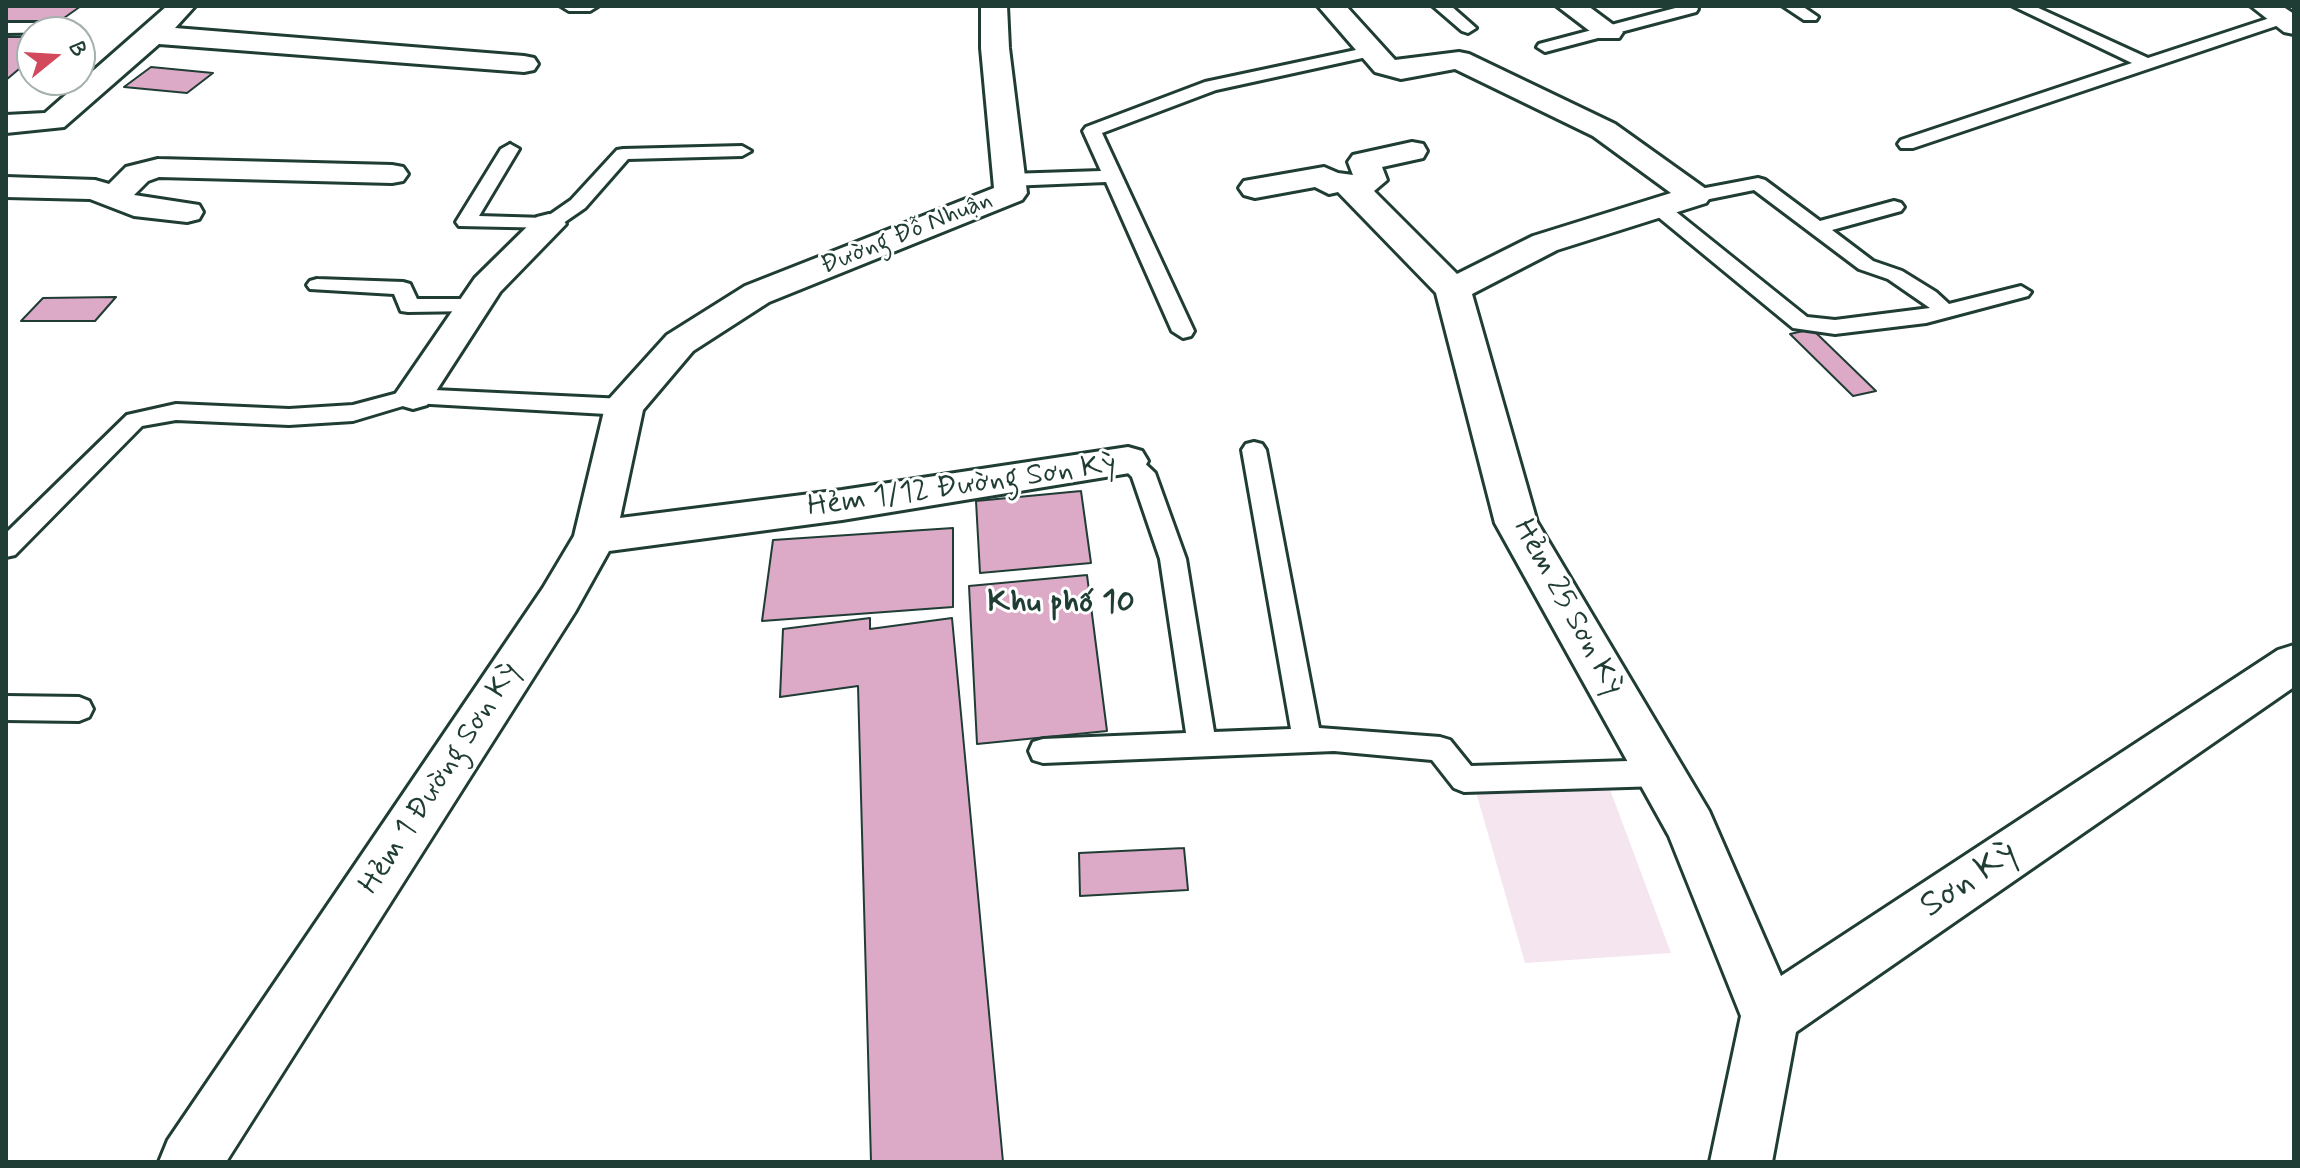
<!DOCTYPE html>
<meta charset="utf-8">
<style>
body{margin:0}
#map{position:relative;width:2300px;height:1168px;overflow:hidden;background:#fff;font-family:Mynerve,sans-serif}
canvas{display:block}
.frame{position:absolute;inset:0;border:8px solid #1f3d34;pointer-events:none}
.north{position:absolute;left:16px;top:16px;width:80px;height:80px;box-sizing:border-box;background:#fff;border:2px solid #a5b1ae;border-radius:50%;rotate:72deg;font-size:22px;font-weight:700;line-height:32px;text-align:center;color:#1f3d34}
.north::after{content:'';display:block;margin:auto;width:28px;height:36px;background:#d1495b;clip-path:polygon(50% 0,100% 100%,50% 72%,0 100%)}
</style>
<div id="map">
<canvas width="2300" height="1168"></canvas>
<div class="frame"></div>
<div class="north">B</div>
</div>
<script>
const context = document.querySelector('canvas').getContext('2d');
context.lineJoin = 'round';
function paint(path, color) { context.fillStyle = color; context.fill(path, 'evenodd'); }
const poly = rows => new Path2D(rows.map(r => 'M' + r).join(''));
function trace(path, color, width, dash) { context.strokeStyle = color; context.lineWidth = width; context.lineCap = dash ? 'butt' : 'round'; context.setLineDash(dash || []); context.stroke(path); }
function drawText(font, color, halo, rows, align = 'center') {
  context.font = font + ' Mynerve,sans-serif'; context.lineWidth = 6; context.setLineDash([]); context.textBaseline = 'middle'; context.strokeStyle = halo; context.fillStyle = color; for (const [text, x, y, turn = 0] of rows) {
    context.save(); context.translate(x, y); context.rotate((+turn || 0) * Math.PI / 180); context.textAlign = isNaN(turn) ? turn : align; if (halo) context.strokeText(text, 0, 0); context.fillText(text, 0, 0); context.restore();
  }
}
paint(poly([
 [1605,776,1671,953,1525,963,1474,785]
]), '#f4e5ee');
const building = poly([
 [6,6,81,6,54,25,6,23,6,6],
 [6,37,32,37,32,58,6,80,6,37],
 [151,67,213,73,187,93,124,87,151,67],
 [116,297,95,321,21,321,43,298,116,297],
 [1812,329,1876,391,1853,396,1790,334,1812,329],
 [1081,491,1091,563,980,573,976,501,1081,491],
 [953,528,953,607,762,621,773,540,953,528],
 [1087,575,1107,731,977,744,969,586,1087,575],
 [870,618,870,629,952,618,1003,1162,871,1162,858,686,780,697,783,629,870,618],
 [1184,848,1188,890,1080,896,1079,853,1184,848]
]);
paint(building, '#dca9c7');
trace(building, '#1f3d34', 2);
const lane = poly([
 [561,6,598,6,590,11,569,11,561,6],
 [1433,6,1451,6,1476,28,1468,33,1462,31,1433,6],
 [1683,6,1696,6,1698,9,1696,12,1545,52,1537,47,1539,44,1683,6],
 [1783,6,1802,6,1818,17,1816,20,1804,20,1783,6],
 [2013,6,2034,6,2148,58,2276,16,2282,14,2290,19,2288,22,1913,148,1901,148,1898,144,1901,140,2132,63,2013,6],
 [6,23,65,23,73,28,68,32,6,33,6,23],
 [1370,47,1376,49,1378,52,1376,55,1216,90,1102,133,1194,331,1191,336,1183,338,1172,331,1106,182,1009,186,1000,180,1009,174,1101,171,1083,131,1086,127,1205,82,1370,47],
 [510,144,519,149,479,216,545,218,571,200,617,150,623,149,742,146,751,151,742,156,628,159,585,208,556,228,459,226,456,222,501,149,510,144],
 [1758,178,1765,180,1820,221,1894,201,1901,203,1904,207,1901,211,1832,230,1873,261,1902,271,1936,292,1949,304,2021,286,2031,292,2028,296,1926,323,1835,334,1793,328,1651,211,1648,207,1651,203,1665,203,1807,317,1835,320,1930,308,1888,279,1859,269,1754,190,1695,202,1685,196,1695,190,1758,178],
 [317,279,403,282,410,284,417,299,474,299,485,305,474,311,408,312,401,311,394,294,310,289,307,285,310,281,317,279],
 [413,389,624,399,632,402,635,407,632,412,624,415,413,403,353,421,289,425,176,420,142,426,15,555,6,557,6,533,127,415,176,404,289,409,353,405,413,389],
 [1254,442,1262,444,1266,450,1319,728,1440,737,1450,740,1471,766,1660,760,1670,764,1675,773,1670,782,1660,786,1464,792,1454,788,1432,760,1334,751,1043,763,1033,760,1029,751,1033,742,1043,739,1186,733,1160,559,1132,477,1116,461,1120,455,1128,453,1136,455,1155,473,1186,559,1214,732,1291,729,1242,450,1246,444,1254,442],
 [6,696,79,697,89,701,93,709,89,717,79,721,6,720,6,696]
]);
const street = poly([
 [167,6,195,6,175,28,524,56,534,58,538,64,534,70,524,72,159,44,64,127,6,133,6,115,45,113,167,6],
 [981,6,1007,6,1009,48,1027,193,1022,200,769,302,693,351,643,410,620,518,842,490,1128,447,1142,451,1148,461,1142,471,842,520,609,551,575,612,226,1162,159,1162,168,1140,543,588,574,536,605,407,610,398,667,335,745,286,994,188,981,48,981,6],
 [1318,6,1346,6,1395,60,1459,52,1469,54,1615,124,1706,189,1711,196,1706,203,1557,250,1472,294,1537,522,1709,811,1781,976,2278,650,2294,645,2294,687,1796,1032,1772,1162,1710,1162,1741,1016,1669,836,1495,523,1436,293,1338,192,1329,194,1315,187,1255,198,1244,195,1239,188,1244,181,1324,167,1338,173,1353,175,1348,162,1353,155,1412,142,1423,144,1427,151,1423,158,1382,167,1387,180,1374,191,1457,274,1533,236,1671,193,1593,136,1455,69,1401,79,1375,72,1318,6],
 [1557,6,1588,6,1623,32,1619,38,1599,38,1557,6],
 [158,159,392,165,403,167,408,174,403,181,392,183,159,177,148,181,134,195,199,205,203,212,199,219,187,222,134,216,90,199,6,197,6,177,95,180,109,184,126,167,158,159],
 [549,214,561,217,566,224,500,292,427,405,413,409,399,405,394,396,475,278,537,217,549,214]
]);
const secondary = poly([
 [2251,6,2282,6,2294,14,2294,34,2284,32,2251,6]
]);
trace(lane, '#1f3d34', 6);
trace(street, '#1f3d34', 6);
trace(secondary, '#1f3d34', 6);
paint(lane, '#fff');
paint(street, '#fff');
paint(secondary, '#fff');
drawText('26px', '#1f3d34', '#fff', [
 ["Đường Đỗ Nhuận",907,234,-22]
]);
drawText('30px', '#1f3d34', '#fff', [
 ["Hẻm 1/12 Đường Sơn Kỳ",962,487,-8],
 ["Hẻm 25 Sơn Kỳ",1567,608,61],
 ["Hẻm 1 Đường Sơn Kỳ",441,779,-57]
]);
drawText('bold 32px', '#1f3d34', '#fff', [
 ["Khu phố 10",1061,604]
]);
drawText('36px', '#1f3d34', '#fff', [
 ["Sơn Kỳ",1970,881,-34]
]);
</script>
